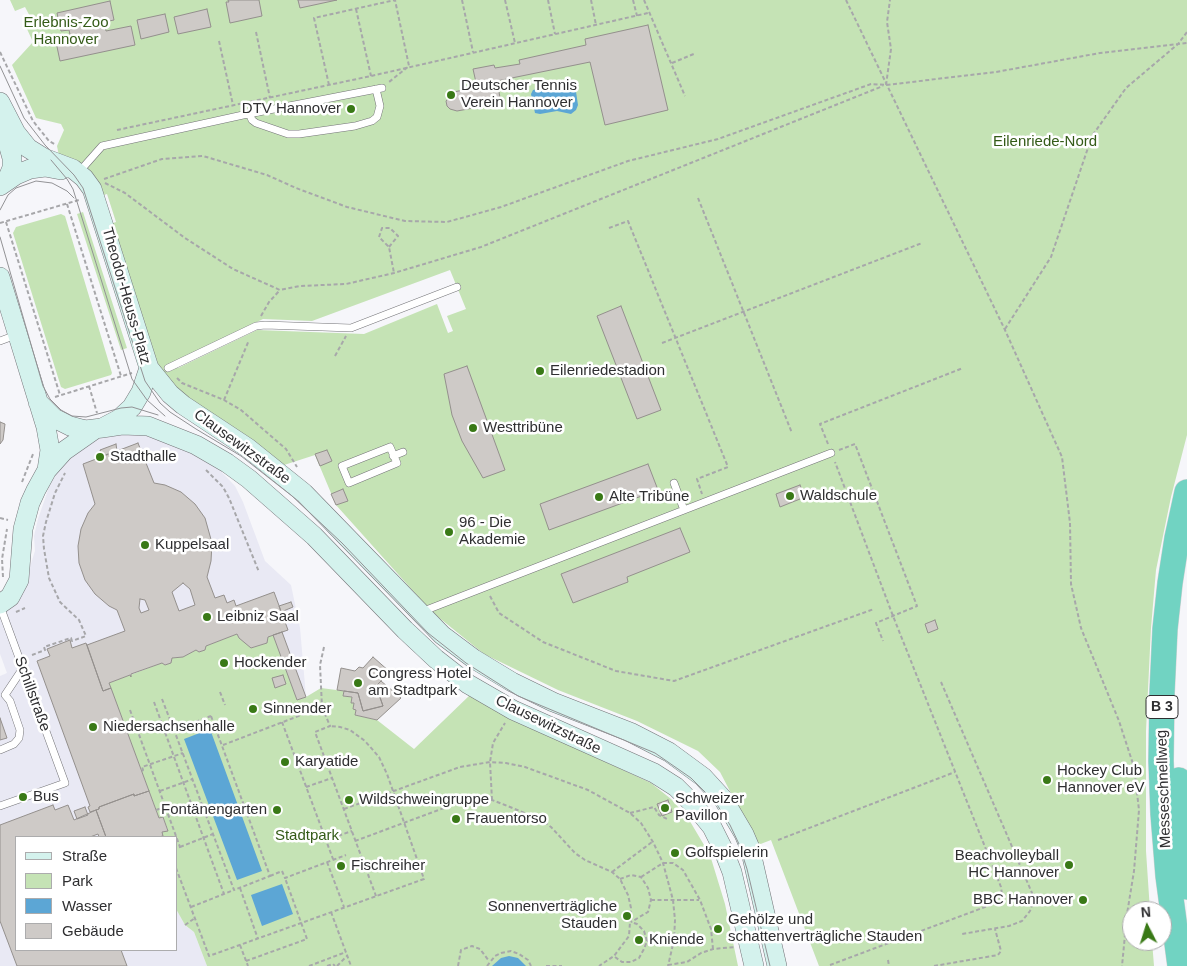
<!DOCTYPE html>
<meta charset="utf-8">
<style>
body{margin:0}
#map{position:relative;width:1187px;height:966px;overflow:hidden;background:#f6f6fa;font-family:Arial,sans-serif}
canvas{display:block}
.legend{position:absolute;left:15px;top:836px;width:162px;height:115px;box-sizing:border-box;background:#fff;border:1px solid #acacad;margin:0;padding:6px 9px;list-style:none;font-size:15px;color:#2f2f31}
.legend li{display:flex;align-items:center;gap:10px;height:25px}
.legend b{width:25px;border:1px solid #acacad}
.north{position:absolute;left:1122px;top:901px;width:50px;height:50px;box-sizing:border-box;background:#fff;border:1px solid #acacad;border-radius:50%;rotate:355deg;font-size:14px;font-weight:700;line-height:20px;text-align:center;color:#2f2f31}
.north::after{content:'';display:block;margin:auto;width:18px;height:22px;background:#397916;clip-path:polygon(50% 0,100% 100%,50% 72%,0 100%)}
</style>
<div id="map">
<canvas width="1187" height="966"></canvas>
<ul class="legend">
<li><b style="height:6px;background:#d4f2ed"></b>Straße</li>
<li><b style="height:14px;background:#c5e3b5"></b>Park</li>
<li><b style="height:14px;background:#5ca6d5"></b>Wasser</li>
<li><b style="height:14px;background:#cecac7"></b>Gebäude</li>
</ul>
<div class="north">N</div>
</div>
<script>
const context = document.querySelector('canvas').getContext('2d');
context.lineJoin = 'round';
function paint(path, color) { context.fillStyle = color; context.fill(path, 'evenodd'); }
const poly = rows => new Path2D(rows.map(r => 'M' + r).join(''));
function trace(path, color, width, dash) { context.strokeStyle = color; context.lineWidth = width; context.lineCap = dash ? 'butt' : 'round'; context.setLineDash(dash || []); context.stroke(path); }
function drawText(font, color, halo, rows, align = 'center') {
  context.font = font + ' Arial,sans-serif'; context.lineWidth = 5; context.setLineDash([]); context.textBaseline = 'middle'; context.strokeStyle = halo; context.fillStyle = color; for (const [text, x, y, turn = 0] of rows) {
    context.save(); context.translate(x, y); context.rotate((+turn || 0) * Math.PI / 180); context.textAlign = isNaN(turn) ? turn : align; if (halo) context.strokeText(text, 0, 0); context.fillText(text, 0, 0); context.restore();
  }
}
paint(poly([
 [116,432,158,437,210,460,235,486,243,502,265,561,291,585,300,628,306,697,136,756,159,818,163,817,168,831,163,836,158,837,16,837,16,950,176,950,176,909,185,925,194,932,207,966,0,966,0,676,7,673,0,654,0,610,27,576,35,551,34,536,38,519,49,487,64,461,98,439]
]), '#e9e9f4');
paint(poly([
 [10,0,1187,0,1187,435,1171,497,1156,570,1151,628,1146,731,1146,851,1150,911,1132,911,1132,941,1152,941,1154,966,819,966,771,840,758,845,720,772,698,751,637,721,558,690,484,654,432,612,336,505,315,455,281,466,174,388,158,365,110,224,116,222,107,194,101,196,59,156,57,146,64,130,61,124,36,118,12,65,33,42,27,29,34,24,25,7,15,11],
 [450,270,466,309,447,316,453,331,448,333,437,304,364,334,257,330,178,368,173,363,263,319,312,321],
 [83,212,127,348,121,350,77,214],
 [61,214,65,216,112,373,111,375,65,389,61,387,13,233,16,227],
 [237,634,239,638,252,648,267,643,268,637,273,635,297,700,306,697,321,688,344,691,343,696,352,697,351,703,354,703,353,709,356,710,355,715,377,720,414,749,471,694,509,717,651,783,671,799,688,818,710,855,725,904,738,966,207,966,194,932,185,925,176,909,176,837,158,837,163,836,162,832,168,830,163,817,159,818,109,683,162,663,165,665,171,663,172,658,183,657,196,650,199,652,205,650,206,646]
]), '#c5e3b5');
paint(poly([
 [571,81,575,85,578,105,576,110,571,114,557,111,540,114,535,113,531,94,533,90],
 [210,729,262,871,237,880,184,739],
 [282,884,293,914,262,926,251,895],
 [509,956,518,958,526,966,492,966,501,958]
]), '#5ca6d5');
const building = poly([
 [228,0,259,0,262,16,230,23,226,2,229,2,228,0],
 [298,0,337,0,300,8,298,0],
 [110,1,114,20,104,22,106,31,131,26,135,45,60,61,56,42,71,39,69,30,61,31,57,13,110,1],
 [207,9,211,27,178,34,174,17,207,9],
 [165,14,169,32,141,39,137,20,165,14],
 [648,25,668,110,605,125,590,62,497,81,501,103,457,111,450,109,447,106,446,101,454,92,477,87,473,69,494,65,495,68,520,64,519,60,586,45,585,39,648,25],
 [621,306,661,410,637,419,597,316,621,306],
 [467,366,505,470,483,478,462,441,452,415,444,374,467,366],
 [0,422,5,424,3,440,0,444,0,422],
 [138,443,154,483,165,485,181,492,195,504,205,518,212,543,211,561,207,577,215,598,224,595,227,603,234,600,236,606,274,592,288,630,268,637,267,643,251,648,239,638,237,634,206,646,205,650,199,652,196,650,183,657,172,658,171,663,165,665,162,663,131,674,131,677,130,675,109,683,111,688,103,691,87,645,125,631,117,610,109,606,95,594,85,580,79,563,78,546,81,529,88,513,95,504,83,464,138,443],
 [183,583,190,589,195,605,179,611,172,592,183,583],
 [140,599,145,600,149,610,141,613,139,608,140,599],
 [116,444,117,451,102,456,100,450,116,444],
 [327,450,332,461,320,466,315,454,327,450],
 [648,464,658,490,549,530,540,504,648,464],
 [800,485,805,497,780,507,776,494,800,485],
 [343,489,348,501,336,505,331,494,343,489],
 [680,528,690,552,627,577,628,582,573,603,561,574,680,528],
 [291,602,293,607,281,612,279,606,291,602],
 [935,620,938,629,928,633,925,624,935,620],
 [282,632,306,697,297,700,273,635,282,632],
 [70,640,72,648,86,643,103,691,111,688,149,791,134,796,134,794,99,807,99,809,90,812,88,807,90,806,37,661,50,656,47,649,70,640],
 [373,657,390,672,376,686,383,706,363,711,358,693,337,690,341,668,355,671,359,667,363,668,373,657],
 [283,675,286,684,275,688,272,678,283,675],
 [381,681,401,698,377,720,355,715,356,710,353,709,354,703,351,703,352,697,343,696,344,691,358,693,363,711,383,706,376,686,381,681],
 [0,718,7,738,0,740,0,718],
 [149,791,159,818,163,817,168,831,162,832,163,836,158,837,106,837,96,810,99,809,99,807,134,794,134,796,149,791],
 [668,800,672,812,662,816,657,804,668,800],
 [53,805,55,810,68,805,74,820,96,810,106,837,99,837,98,834,90,837,16,837,16,950,121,950,127,966,17,966,0,921,0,825,53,805],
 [85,807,88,815,77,819,74,811,85,807]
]);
paint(building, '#cecac7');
trace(building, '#94908d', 1);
const lane = poly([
 [249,113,252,120,256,123,288,134,299,134,355,126,372,121,377,117,380,106,376,89],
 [79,172,102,146,243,115,382,88],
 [0,341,16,335],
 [168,368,256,326,265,325,351,328,457,287],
 [390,447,397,463,349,483,342,466,390,447],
 [393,456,403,452],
 [674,483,684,510],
 [421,612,831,453],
 [0,750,14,744,19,738,20,730,10,701,5,695,23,668],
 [0,806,65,783,0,606]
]);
const secondary = poly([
 [0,102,16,133,28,148,44,158,73,169,84,178,92,189,149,368,141,392,132,407,119,419,102,428,85,430,70,426,54,418,38,402],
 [2,122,12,158,12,168,7,180],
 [0,186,16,175,30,169,45,167,61,170],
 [0,277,46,427,50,450,47,470],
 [149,368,170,394,183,405,248,448,304,493,442,635,474,659,512,682,553,702,630,732,669,752,703,777,724,800,744,834,750,848,777,966],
 [102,428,122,425,148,426,196,445,227,463,249,479,314,536,405,630,436,659,468,684,513,710,654,773,676,787,694,805,712,827,723,849,732,872,754,966],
 [0,604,10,597,19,580,23,529,30,503,36,490,47,470,64,451,94,430]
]);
const highway = poly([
 [1179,780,1187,887],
 [1180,966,1168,876,1163,814,1161,761,1162,693,1165,629,1170,583,1177,538,1187,492]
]);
trace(lane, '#747478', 8);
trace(secondary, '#747478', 20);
trace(highway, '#d1d1d2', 26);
trace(poly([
 [462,0,473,52],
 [505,0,515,43],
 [548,0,555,34],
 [591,0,596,25],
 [633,0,637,16],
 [644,0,685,96],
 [846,0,1005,330,1062,457,1070,523,1071,584,1081,628,1119,721,1134,767,1139,810,1134,871,1127,914,1122,966],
 [356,9,371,76],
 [256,32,270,98],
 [219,41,233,105],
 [0,52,33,121,49,141,56,145],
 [672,63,696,53],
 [329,85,314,18,395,0,409,66,389,82],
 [886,85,891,49,887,22,890,0],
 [117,130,371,76,648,13],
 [104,179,162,159,203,156,267,175,296,188,347,207,405,221,447,222,501,207,628,161,718,139,871,84,886,85,996,72,1100,53,1187,43],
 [105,183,125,193,185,238,233,269,280,290,300,286,346,284,394,273,481,247,883,86],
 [698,198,792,433],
 [67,204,121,376],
 [6,222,60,395],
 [0,223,79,200],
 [609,228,628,221,728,467,697,479,702,494],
 [389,247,398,236,390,228,382,228,379,237,389,247,394,273],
 [261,316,269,302,280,290],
 [1005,329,1051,257,1092,136,1126,88,1178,44,1187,32],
 [662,343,922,243],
 [335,356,346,336],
 [177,378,182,383,224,400,241,410,286,449,297,467],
 [89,386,97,413],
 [55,397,132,373],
 [224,400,249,340],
 [828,444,820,424,963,368],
 [839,450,855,444,917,606,876,623,883,641],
 [206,470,223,487,229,498,259,572],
 [22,482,33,454],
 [0,518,8,520],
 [3,577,2,559,7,529],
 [490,596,499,613,543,642,616,671,674,681,874,609],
 [16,612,25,608],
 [32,655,45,650,44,647,71,638,72,641,86,636,79,620,60,602,49,578,44,549,43,536,46,522,55,493,65,473],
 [941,682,1032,893,1033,902,1030,911,1022,921,1009,926,962,934],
 [220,692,225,705],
 [162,699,174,730],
 [154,702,224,894],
 [293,704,297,716],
 [322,707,330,726,315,732,376,896],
 [130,710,180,847,176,848],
 [211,716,270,876,234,890,174,730,211,716],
 [282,722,333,859],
 [223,745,322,707,320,665,324,647],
 [142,771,143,770,142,767,183,753],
 [306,787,332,778],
 [160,791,193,779],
 [492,800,490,762,493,743,505,723],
 [344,809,460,767,490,762,506,763,525,767,588,790,630,813,641,823,653,842,663,863,673,900,675,920,674,940,668,966],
 [156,810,165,807],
 [630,813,654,807,659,815,667,819],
 [326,840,352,831],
 [778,840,955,772],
 [355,841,452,805,479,798,492,800,505,805,542,820,551,827,575,853,585,860,612,872,620,879,628,895,631,908,629,936,614,956,599,966],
 [180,847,213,834],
 [327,862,344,907],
 [176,868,209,956,424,879,387,774,379,757,365,741,350,730,340,727,330,726],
 [612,872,652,842],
 [270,876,282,871,285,878,346,855],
 [641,877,663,863,673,863,683,870,700,900,711,929,713,949],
 [620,879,631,875,641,877,648,888,651,900,648,912,631,922],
 [240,888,258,939],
 [651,900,699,900],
 [191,907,234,890],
 [331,912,351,966],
 [185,925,195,918],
 [647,941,672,944],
 [240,945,248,966],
 [615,957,622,962,631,962,639,958,644,949,647,941,644,931,637,924,631,922],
 [888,960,889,966],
 [246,961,307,939,285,878],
 [668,965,687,962,701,953,713,949,735,947],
 [830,965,993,904,999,900,1002,895,1001,887,893,616,835,462],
 [309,966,346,952],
 [327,966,333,964,335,966],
 [337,966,347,956],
 [458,966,461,950,472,946,480,949,489,961],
 [487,966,495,956,501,953,511,951,519,954,528,960,531,966],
 [546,966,562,966],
 [934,966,998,955,1001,951,995,929]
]), '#a7a7aa', 2, [4, 2.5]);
trace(lane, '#fff', 7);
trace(secondary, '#d4f2ed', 19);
trace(highway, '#71d3c2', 25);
trace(poly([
 [0,66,24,118,45,145,74,175,83,188,145,381,160,403,170,412,196,429,241,456,292,496,342,543,428,633,466,663,518,696,655,753,691,778,716,803,730,825,739,844,747,869,770,966],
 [51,160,67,179,73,189,132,379,147,400,165,416],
 [0,210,8,195,16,188,36,181,52,183,67,191,74,198],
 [0,237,43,386,50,399,61,410,72,416,86,417,121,408,132,407,158,415]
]), '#929295', 1);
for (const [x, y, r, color] of [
 [451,95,5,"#397916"],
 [351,109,5,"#397916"],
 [540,371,5,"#397916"],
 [473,428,5,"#397916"],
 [100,457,5,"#397916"],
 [790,496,5,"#397916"],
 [599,497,5,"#397916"],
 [449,532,5,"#397916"],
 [145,545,5,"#397916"],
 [207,617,5,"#397916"],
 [224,663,5,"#397916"],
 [358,683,5,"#397916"],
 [253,709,5,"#397916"],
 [93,727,5,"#397916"],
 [285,762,5,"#397916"],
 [1047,780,5,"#397916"],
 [23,797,5,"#397916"],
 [349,800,5,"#397916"],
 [665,808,5,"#397916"],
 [277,810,5,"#397916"],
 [456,819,5,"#397916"],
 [675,853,5,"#397916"],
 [1069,865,5,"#397916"],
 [341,866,5,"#397916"],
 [1083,900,5,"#397916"],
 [627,916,5,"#397916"],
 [718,929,5,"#397916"],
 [639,940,5,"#397916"]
]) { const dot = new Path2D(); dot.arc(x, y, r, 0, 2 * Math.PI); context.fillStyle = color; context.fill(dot); trace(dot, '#fff', 2); }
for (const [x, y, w] of [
 [1162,707,32]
]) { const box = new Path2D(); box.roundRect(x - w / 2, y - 11.5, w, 23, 4); context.fillStyle = '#fff'; context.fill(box); trace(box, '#2f2f31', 1); }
drawText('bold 14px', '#2f2f31', null, [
 ["B 3",1162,707]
]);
drawText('15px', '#345b18', '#fff', [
 ["Erlebnis-Zoo",66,23],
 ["Hannover",66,40],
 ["Eilenriede-Nord",1045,142],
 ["Stadtpark",307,836]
]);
drawText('15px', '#2f2f31', '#fff', [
 ["Deutscher Tennis",461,86],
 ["Verein Hannover",461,103],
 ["DTV Hannover",341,109,"right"],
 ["Eilenriedestadion",550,371],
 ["Westtribüne",483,428],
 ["Stadthalle",110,457],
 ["Waldschule",800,496],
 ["Alte Tribüne",609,497],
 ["96 - Die",459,523],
 ["Akademie",459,540],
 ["Kuppelsaal",155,545],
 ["Leibniz Saal",217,617],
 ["Hockender",234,663],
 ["Congress Hotel",368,674],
 ["am Stadtpark",368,691],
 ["Sinnender",263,709],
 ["Niedersachsenhalle",103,727],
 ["Karyatide",295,762],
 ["Hockey Club",1057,771],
 ["Hannover eV",1057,788],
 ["Bus",33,797],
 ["Schweizer",675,799],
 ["Pavillon",675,816],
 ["Wildschweingruppe",359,800],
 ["Fontänengarten",267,810,"right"],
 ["Frauentorso",466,819],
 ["Golfspielerin",685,853],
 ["Beachvolleyball",1059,856,"right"],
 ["HC Hannover",1059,873,"right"],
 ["Fischreiher",351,866],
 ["BBC Hannover",1073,900,"right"],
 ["Sonnenverträgliche",617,907,"right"],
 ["Stauden",617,924,"right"],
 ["Gehölze und",728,920],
 ["schattenverträgliche Stauden",728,937],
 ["Kniende",649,940]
], 'left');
drawText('15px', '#2f2f31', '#fff', [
 ["Theodor-Heuss-Platz",126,296,74],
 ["Clausewitzstraße",242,447,36],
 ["Schillstraße",32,694,70],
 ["Clausewitzstraße",548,725,26],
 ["Messeschnellweg",1164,789,-92]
]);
</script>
